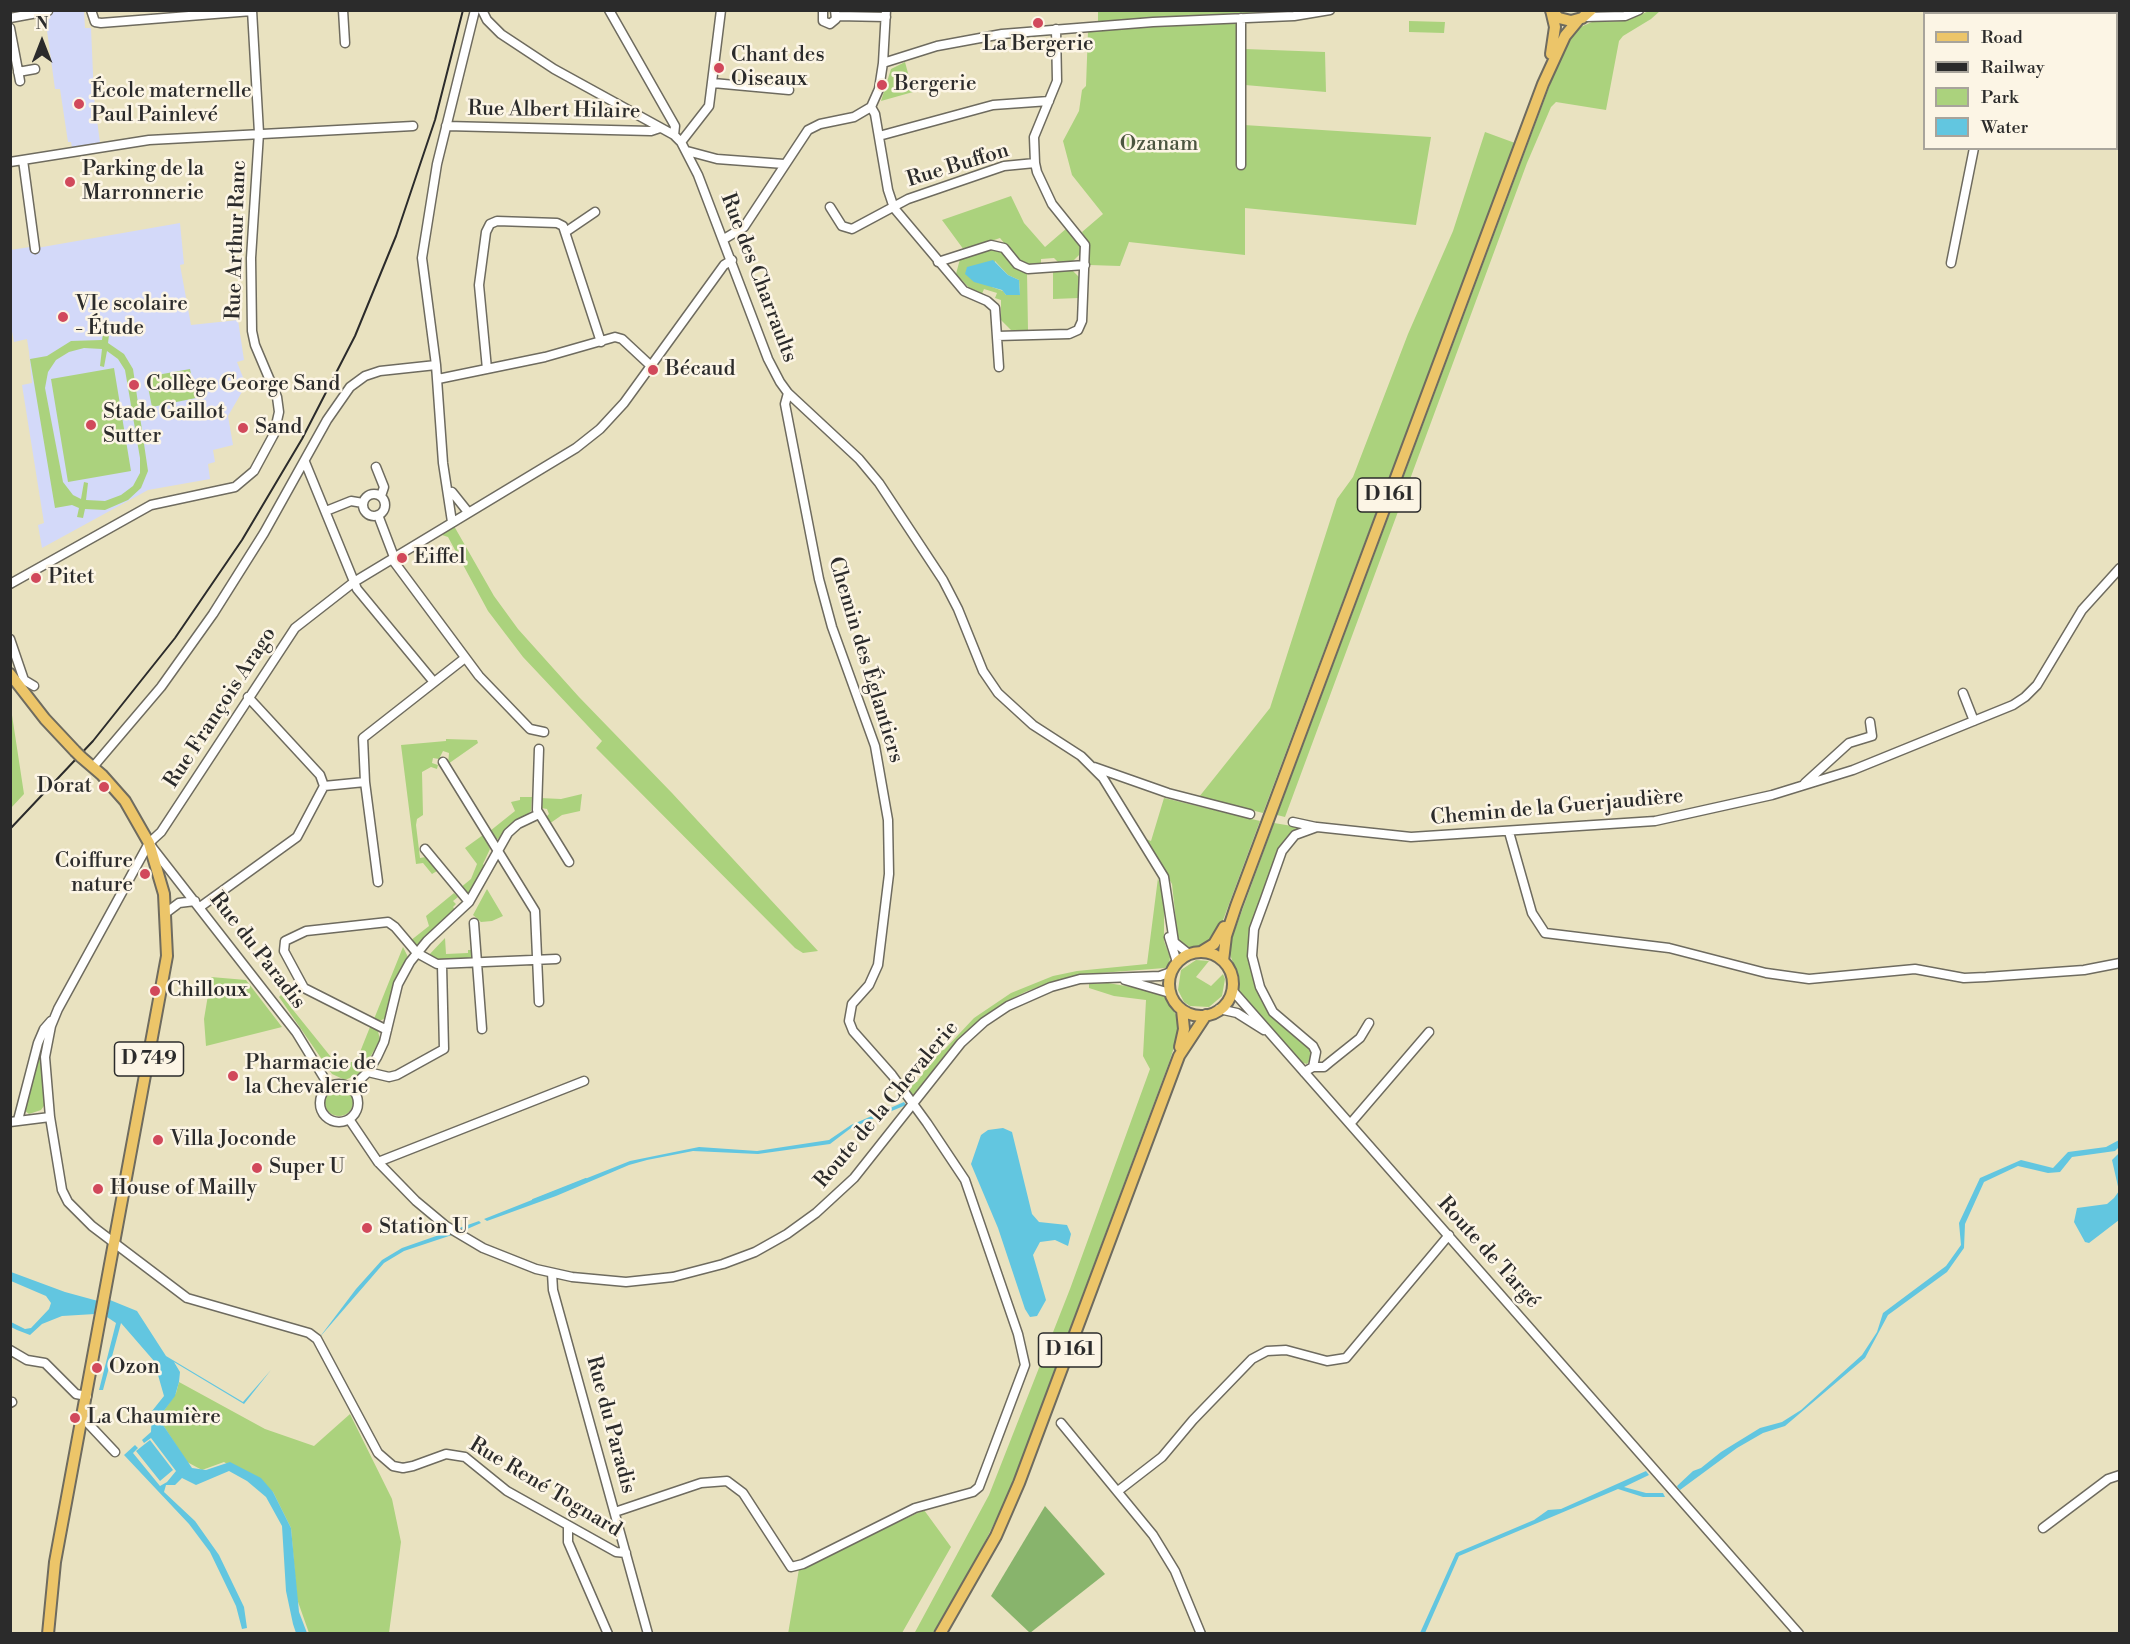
<!DOCTYPE html>
<meta charset="utf-8">
<style>
body{margin:0}
#map{position:relative;width:2130px;height:1644px;overflow:hidden;background:#e9e2c0;font-family:"Libre Bodoni",serif}
canvas{display:block}
.frame{position:absolute;inset:0;border:12px solid #2b2b2b;pointer-events:none}
.legend{position:absolute;left:1923px;top:12px;width:195px;height:138px;box-sizing:border-box;background:#fcf5e5;border:2px solid #a8a49b;margin:0;padding:8px 10px;list-style:none;font-size:18px;color:#2b2b2b}
.legend li{display:flex;align-items:center;gap:12px;height:30px}
.legend b{width:30px;border:2px solid #a8a49b}
.north{position:absolute;left:12px;top:12px;width:60px;height:60px;-webkit-text-stroke:4px #fcf5e5;paint-order:stroke;rotate:0deg;font-size:16px;font-weight:700;line-height:24px;text-align:center;color:#2b2b2b}
.north::after{content:'';display:block;margin:auto;width:21px;height:27px;background:#2b2b2b;clip-path:polygon(50% 0,100% 100%,50% 72%,0 100%)}
</style>
<div id="map">
<canvas width="2130" height="1644"></canvas>
<div class="frame"></div>
<ul class="legend">
<li><b style="height:8px;background:#ecc569"></b>Road</li>
<li><b style="height:8px;background:#2b2b2b"></b>Railway</li>
<li><b style="height:16px;background:#abd27d"></b>Park</li>
<li><b style="height:16px;background:#62c6e0"></b>Water</li>
</ul>
<div class="north">N</div>
</div>
<script>
const context = document.querySelector('canvas').getContext('2d');
context.lineJoin = 'round';
function paint(path, color) { context.fillStyle = color; context.fill(path, 'evenodd'); }
const poly = rows => new Path2D(rows.map(r => 'M' + r).join(''));
function trace(path, color, width, dash) { context.strokeStyle = color; context.lineWidth = width; context.lineCap = dash ? 'butt' : 'round'; context.setLineDash(dash || []); context.stroke(path); }
function drawText(font, color, halo, rows, align = 'center') {
  context.font = font + ' "Libre Bodoni",serif'; context.lineWidth = 5; context.setLineDash([]); context.textBaseline = 'middle'; context.strokeStyle = halo; context.fillStyle = color; for (const [text, x, y, turn = 0] of rows) {
    context.save(); context.translate(x, y); context.rotate((+turn || 0) * Math.PI / 180); context.textAlign = isNaN(turn) ? turn : align; if (halo) context.strokeText(text, 0, 0); context.fillText(text, 0, 0); context.restore();
  }
}
paint(poly([
 [48,11,84,11,85,28,91,28,94,97,100,143,72,148,71,142,68,142,60,89,55,89,45,16,49,15],
 [180,223,184,264,180,265,191,325,238,320,244,360,237,362,246,385,228,416,233,445,213,450,215,462,208,464,210,479,148,490,42,548,38,525,44,523,22,385,32,383,29,352,27,339,14,342,10,321,10,250,30,247,31,249]
]), '#d3d9f9');
paint(poly([
 [1098,10,1339,11,1309,19,1245,21,1245,49,1325,52,1326,92,1245,85,1244,125,1431,137,1416,225,1245,208,1245,255,1129,242,1120,266,1089,265,1090,248,1082,232,1103,214,1072,175,1063,141,1079,111,1082,90,1086,86,1088,31,1098,22],
 [1649,11,1660,11,1651,19,1623,36,1619,41,1606,110,1556,102,1551,107,1527,163,1285,817,1277,815,1563,50,1576,29,1592,22,1625,21],
 [1409,21,1445,22,1444,33,1409,32],
 [905,62,913,92,881,101,891,69],
 [1485,132,1515,143,1263,813,1199,797,1270,708,1337,499,1353,477,1408,334,1453,231],
 [1011,196,1024,223,1045,247,1067,228,1079,242,1082,252,1073,261,1058,262,1054,258,1041,259,1041,264,1028,265,1019,261,1000,238,964,250,942,220],
 [991,248,1003,251,1027,272,1028,330,1011,330,1001,320,1001,300,995,298,997,293,984,289,982,294,972,291,956,274,960,259],
 [995,261,1008,275,1019,280,1020,295,1006,295,1003,291,992,287],
 [1070,268,1080,278,1079,298,1053,299,1053,269],
 [103,334,109,335,108,343,124,354,133,369,148,471,141,488,128,500,105,510,85,509,83,518,77,517,79,508,72,505,55,508,30,359,47,356,71,341,102,340],
 [84,348,102,349,100,366,104,367,107,351,118,359,125,370,140,458,140,473,133,486,121,495,105,501,86,500,88,483,84,482,81,499,73,495,63,482,45,388,48,372,56,360,69,352],
 [114,368,131,471,68,482,51,379],
 [190,369,196,398,152,407,146,377],
 [454,526,494,596,518,629,579,697,672,793,818,951,803,953,795,948,596,748,602,741,523,657,488,611,448,537,439,534],
 [10,702,24,794,11,808,10,808],
 [446,739,477,740,478,743,448,764,449,753,443,751,439,759,433,758,432,763,438,765,437,769,431,767,422,772,423,815,417,819,416,825,420,858,426,857,437,871,432,874,423,863,416,864,401,745,446,741],
 [582,794,580,811,562,815,549,824,546,817,549,814,547,809,541,808,540,798,561,799],
 [520,797,532,797,531,811,498,839,493,838,490,831,515,811,511,802,520,800],
 [1164,798,1260,821,1222,923,1210,942,1204,946,1188,948,1178,940,1172,884,1146,839,1151,841],
 [1274,823,1304,828,1286,839,1278,851,1250,929,1248,957,1261,1000,1276,1019,1309,1048,1312,1057,1307,1064,1300,1062,1240,993,1236,971,1228,949],
 [483,835,490,849,483,864,485,866,468,894,460,888,471,879,477,864,465,848],
 [1158,878,1164,901,1164,941,1170,957,1169,965,1165,968,1087,974,1051,982,1025,992,1000,1005,975,1024,948,1051,914,1095,909,1093,901,1082,917,1082,940,1047,944,1050,974,1018,1011,993,1053,976,1077,971,1147,964],
 [487,889,503,916,492,921,481,922,473,915],
 [454,893,458,897,453,901,456,904,453,907,456,911,419,945,413,945,410,941,429,926,426,916],
 [445,938,446,954,468,953,468,950,472,950,472,958,438,960,428,956],
 [403,947,408,957,394,984,386,1018,379,1021,374,1019],
 [1196,960,1209,961,1196,977,1211,986,1223,974,1225,979,1222,996,1209,1007,1190,1006,1184,1002,1178,990,1181,970],
 [211,977,246,980,282,1027,206,1046,204,1019],
 [1108,983,1155,991,1165,997,1178,1018,1179,1031,1170,1060,1008,1495,981,1550,933,1633,914,1634,989,1495,1070,1289,1150,1069,1143,1056,1146,1000,1114,996,1089,988,1089,984],
 [281,995,335,1062,356,1062,370,1027,378,1031,380,1040,361,1073,345,1080,332,1074,279,997],
 [46,1029,42,1057,46,1103,41,1110,29,1114,24,1110],
 '325 1102a14 14 0 1 1 28 0a14 14 0 1 1-28 0Z',
 [179,1382,265,1429,314,1446,350,1414,392,1499,401,1542,389,1633,309,1633,297,1599,291,1528,273,1492,224,1462,202,1470,187,1462,161,1422,163,1412,176,1393],
 [924,1510,951,1547,902,1633,788,1634,799,1569]
]), '#abd27d');
paint(poly([
 [1045,1506,1105,1574,1030,1633,991,1596]
]), '#88b46c');
paint(poly([
 [993,260,1008,275,1019,280,1020,295,1006,295,1002,290,974,282,965,274,967,267],
 [904,1102,906,1105,851,1128,830,1144,758,1154,693,1151,647,1160,629,1165,556,1196,487,1221,484,1219,630,1161,699,1147,757,1151,829,1140,851,1125],
 [1003,1128,1012,1132,1032,1214,1039,1222,1067,1225,1071,1234,1068,1246,1055,1240,1040,1242,1033,1255,1046,1300,1037,1316,1030,1317,1025,1309,998,1228,971,1164,981,1135,988,1130],
 [2119,1140,2119,1147,2115,1151,2072,1157,2060,1172,2048,1173,2018,1166,1984,1182,1965,1224,1964,1248,1947,1272,1888,1315,1865,1358,1785,1426,1763,1433,1737,1448,1680,1490,1678,1488,1677,1486,1693,1471,1701,1468,1721,1452,1760,1428,1782,1422,1801,1410,1862,1355,1877,1332,1883,1313,1946,1266,1961,1245,1959,1223,1980,1178,2021,1160,2053,1168,2068,1152,2106,1147],
 [2119,1153,2119,1220,2089,1243,2085,1242,2074,1222,2077,1208,2107,1204,2114,1198,2119,1191,2112,1160],
 [479,1221,481,1223,458,1233,404,1251,384,1263,319,1338,356,1289,382,1260,402,1248],
 [11,1272,65,1292,98,1301,95,1314,62,1316,42,1324,30,1335,17,1330,11,1327,11,1322,25,1329,31,1328,49,1309,51,1303,46,1296,11,1281],
 [110,1300,137,1311,166,1356,243,1402,271,1370,244,1404,174,1362,180,1372,179,1382,175,1396,163,1412,161,1422,192,1468,206,1470,230,1462,261,1478,273,1492,291,1528,299,1612,307,1633,296,1633,293,1624,286,1591,282,1526,266,1497,247,1481,229,1471,196,1485,182,1478,175,1485,166,1485,164,1492,195,1521,219,1555,244,1607,247,1628,242,1629,236,1606,210,1552,189,1524,124,1455,135,1445,138,1448,133,1453,160,1486,167,1482,176,1471,151,1438,144,1443,142,1440,151,1432,152,1411,164,1396,154,1361,121,1323,103,1390,99,1390,116,1323,107,1317],
 [150,1440,173,1470,160,1481,136,1451],
 [1646,1471,1649,1475,1624,1487,1646,1493,1663,1493,1665,1497,1643,1497,1618,1489,1459,1556,1425,1633,1420,1633,1456,1553,1534,1520,1548,1510,1561,1509]
]), '#62c6e0');
trace(poly([
 [533,1200,586,1179]
]), '#62c6e0', 2);
const minor = poly([
 [91,10,95,22,101,23,252,11],
 [343,10,345,43],
 [482,10,487,20,501,34,554,69,674,135,681,142,698,175,768,359,780,382,788,393,859,459,879,483,943,580,958,609,983,671,998,693,1033,725,1081,756,1103,778,1164,877,1174,942,1189,954],
 [609,10,675,126,674,135],
 [823,10,823,21,830,24,836,19,835,10],
 [2007,14,2008,10],
 [837,16,886,17],
 [1584,17,1625,16,1639,10],
 [10,18,48,11],
 [10,28,20,81],
 [883,63,886,10],
 [18,72,35,69],
 [713,83,789,90],
 [871,107,875,114,888,190,894,208,964,291,987,301,995,308,999,367],
 [446,126,651,131,660,128],
 [879,136,993,105,1049,101],
 [681,142,709,106,721,10],
 [687,151,717,159,784,164],
 [23,160,35,249],
 [10,162,149,140,413,126],
 [1241,165,1241,18],
 [830,207,842,226,852,229,908,199,1004,166,1035,163],
 [567,231,595,212],
 [724,239,744,227,808,130,820,124,854,117,871,107,879,89,883,63,937,46,1002,34,1153,22,1294,16,1330,10],
 [938,262,991,245,1004,248,1017,264,1028,269,1085,265],
 [1951,263,1974,148],
 [997,336,1069,334,1078,330,1082,321,1085,245,1052,204,1037,172,1035,163,1034,137,1057,81,1056,29],
 [436,365,443,463,452,522],
 [487,369,479,285,486,232,490,224,497,221,557,223,563,226,601,342],
 [438,379,545,357,615,337,622,339,651,366],
 [305,462,357,589,433,681],
 [376,467,384,487,381,496],
 [452,492,468,512],
 '363 505a11 11 0 1 1 22 0a11 11 0 1 1-22 0Z',
 [326,511,351,501,363,503],
 [378,515,394,557],
 [392,559,479,676,530,729,544,732],
 [10,584,151,505,235,487,254,471,274,434,279,412,277,397,255,345,252,331,251,258,259,133,252,10],
 [10,639,24,680,34,686],
 [1963,693,1974,721],
 [539,749,537,810,569,862],
 [443,762,535,911,539,1002],
 [93,767,161,687,213,614,264,533,327,420,350,387,365,376,380,371,436,365,422,258,437,164,475,10],
 [1094,767,1168,793,1250,814],
 [365,782,378,882],
 [1805,783,1849,743,1872,736,1870,722],
 [324,786,365,782,363,738,465,658],
 [1293,822,1316,827],
 [1509,832,1532,913,1545,933,1669,948,1766,973,1809,979,1915,969,1964,978,1986,977,2084,970,2120,963],
 [151,846,296,1032,329,1086],
 [425,849,469,902],
 [200,907,297,837,324,786,320,775,248,697],
 [167,912,179,903,195,901],
 [474,923,482,1029],
 [1169,937,1177,962],
 [1125,980,1170,993],
 [1232,990,1799,1634],
 [1219,1009,1237,1013,1264,1030],
 [387,1030,304,988,284,951,285,941,306,931,388,922,395,927,417,953,437,964,556,959],
 [1313,1067,1324,1067,1330,1062,1360,1038,1369,1023],
 [368,1072,389,1077,397,1075,444,1049,442,965],
 [1304,1072,1313,1067,1316,1052,1313,1046,1273,1012,1260,987,1252,956,1254,929,1265,899,1282,851,1295,835,1317,827,1411,837,1655,821,1772,795,1853,770,2013,705,2025,697,2037,685,2082,610,2120,568],
 '320 1103a19 19 0 1 1 38 0a19 19 0 1 1-38 0Z',
 [351,1088,368,1072,377,1057,384,1042,398,984,410,962,427,941,469,902,508,833,518,824,539,814],
 [349,1119,378,1162,416,1201,446,1226,483,1248,536,1269,572,1277,626,1282,673,1277,723,1264,755,1252,787,1234,816,1213,854,1178,961,1043,984,1022,1008,1006,1051,987,1080,979,1160,976,1171,972],
 [18,1120,38,1043,44,1029,51,1021],
 [10,1122,50,1117],
 [1350,1124,1429,1032],
 [378,1162,584,1081],
 [552,1273,553,1290,648,1634],
 [10,1350,27,1360,45,1363,76,1394,87,1396],
 [10,1403,12,1402],
 [83,1418,115,1452],
 [1061,1423,1153,1535,1175,1571,1201,1634],
 [1118,1491,1162,1457,1193,1420,1252,1359,1267,1351,1286,1350,1327,1361,1346,1358,1449,1235],
 [615,1512,701,1483,727,1481,743,1493,791,1567,803,1564,915,1508,973,1492,979,1487,1025,1365,1018,1334,965,1180,927,1123,892,1075,853,1031,849,1021,852,1004,869,985,878,965,889,874,888,820,875,746,832,627,819,579,785,404,788,393],
 [568,1526,568,1542,608,1634],
 [2043,1528,2108,1479,2120,1475],
 [626,1553,616,1552,507,1491,465,1457,446,1454,413,1466,403,1468,393,1466,378,1453,317,1339,309,1333,187,1298,92,1226,68,1202,62,1190,50,1117,45,1057,51,1026,58,1009,149,843,161,832,295,628,354,582,576,448,600,429,624,403,724,265,732,260]
]);
const major = poly([
 [1551,10,1555,27,1551,54],
 [1551,11,1559,18,1571,21,1582,18,1591,10],
 [10,674,45,719,75,751],
 [1201,952,1214,944,1224,927],
 '1169 984a32 32 0 1 1 64 0a32 32 0 1 1-64 0Z',
 [1223,961,1226,936,1236,906,1543,84,1565,36,1579,19],
 [1180,1047,1184,1029,1182,1010],
 [48,1634,55,1562,167,956,164,894,149,843,125,801,102,775,81,757],
 [940,1634,996,1536,1019,1483,1179,1056,1206,1015]
]);
trace(minor, '#6e6b5f', 11);
trace(major, '#6e6b5f', 14);
trace(minor, '#fff', 8);
trace(major, '#ecc569', 10);
trace(poly([
 [10,829,93,741,175,638,242,540,302,439,355,336,396,236,435,120,463,10]
]), '#2b2b2b', 2);
const majorBridge = poly([
 [75,751,81,757]
]);
trace(majorBridge, '#6e6b5f', 14, []);
trace(majorBridge, '#ecc569', 10);
for (const [x, y, r, color] of [
 [1038,23,6,"#d1495b"],
 [719,68,6,"#d1495b"],
 [882,85,6,"#d1495b"],
 [79,104,6,"#d1495b"],
 [70,182,6,"#d1495b"],
 [63,317,6,"#d1495b"],
 [653,370,6,"#d1495b"],
 [134,385,6,"#d1495b"],
 [91,425,6,"#d1495b"],
 [243,428,6,"#d1495b"],
 [402,558,6,"#d1495b"],
 [36,578,6,"#d1495b"],
 [104,787,6,"#d1495b"],
 [145,874,6,"#d1495b"],
 [155,991,6,"#d1495b"],
 [233,1076,6,"#d1495b"],
 [158,1140,6,"#d1495b"],
 [257,1168,6,"#d1495b"],
 [98,1189,6,"#d1495b"],
 [367,1228,6,"#d1495b"],
 [97,1368,6,"#d1495b"],
 [75,1418,6,"#d1495b"]
]) { const dot = new Path2D(); dot.arc(x, y, r, 0, 2 * Math.PI); context.fillStyle = color; context.fill(dot); trace(dot, '#fcf5e5', 2); }
for (const [x, y, w] of [
 [1389,495,63],
 [149,1059,69],
 [1070,1350,63]
]) { const box = new Path2D(); box.roundRect(x - w / 2, y - 17, w, 34, 4.5); context.fillStyle = '#fcf5e5'; context.fill(box); trace(box, '#2b2b2b', 1.5); }
drawText('bold 20px', '#2b2b2b', null, [
 ["D 161",1389,495],
 ["D 749",149,1059],
 ["D 161",1070,1350]
]);
drawText('21px', '#2b2b2b', '#fcf5e5', [
 ["La Bergerie",1038,45,"center"],
 ["Chant des",731,56],
 ["Oiseaux",731,80],
 ["Bergerie",894,85],
 ["École maternelle",91,92],
 ["Paul Painlevé",91,116],
 ["Parking de la",82,170],
 ["Marronnerie",82,194],
 ["VIe scolaire",75,305],
 ["- Étude",75,329],
 ["Bécaud",665,370],
 ["Collège George Sand",146,385],
 ["Stade Gaillot",103,413],
 ["Sutter",103,437],
 ["Sand",255,428],
 ["Eiffel",414,558],
 ["Pitet",48,578],
 ["Dorat",92,787,"right"],
 ["Coiffure",133,862,"right"],
 ["nature",133,886,"right"],
 ["Chilloux",167,991],
 ["Pharmacie de",245,1064],
 ["la Chevalerie",245,1088],
 ["Villa Joconde",170,1140],
 ["Super U",269,1168],
 ["House of Mailly",110,1189],
 ["Station U",379,1228],
 ["Ozon",109,1368],
 ["La Chaumière",87,1418]
], 'left');
drawText('21px', '#2b2b2b', '#fcf5e5', [
 ["Rue Albert Hilaire",554,111,1],
 ["Rue Buffon",958,166,-17],
 ["Rue Arthur Ranc",237,240,-88],
 ["Rue des Charraults",758,278,69],
 ["Chemin des Églantiers",865,660,73],
 ["Rue François Arago",221,708,-57],
 ["Chemin de la Guerjaudière",1557,808,-5],
 ["Rue du Paradis",257,951,52],
 ["Route de la Chevalerie",887,1105,-50],
 ["Route de Targé",1488,1253,48],
 ["Rue du Paradis",610,1425,75],
 ["Rue René Tognard",545,1488,31]
]);
drawText('21px', '#4b5540', '#fcf5e5', [
 ["Ozanam",1159,145]
]);
</script>
